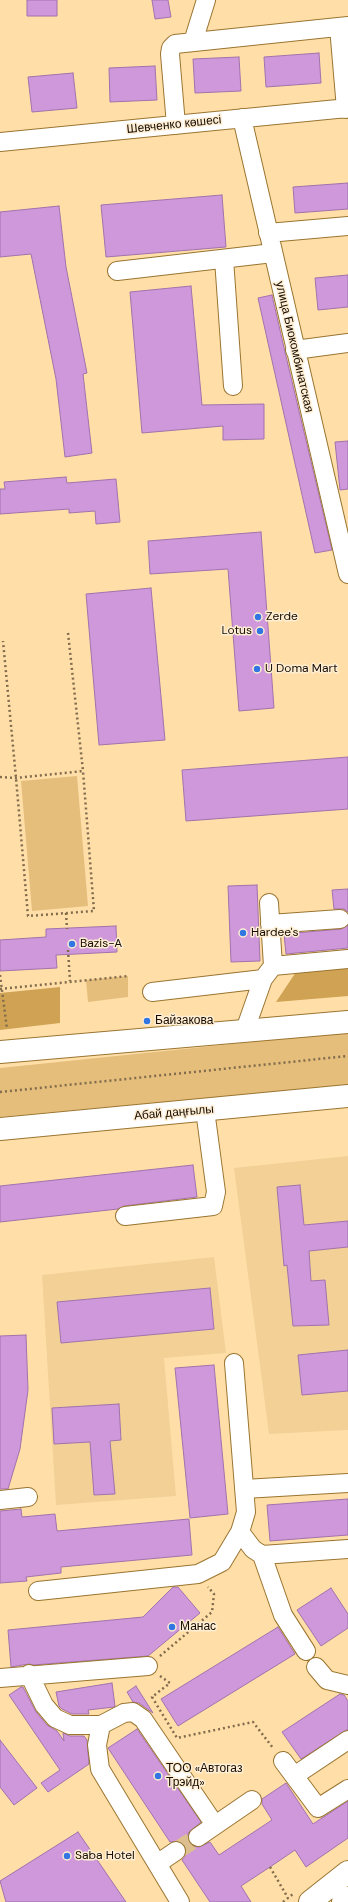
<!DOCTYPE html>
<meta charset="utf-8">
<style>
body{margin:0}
canvas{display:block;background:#ffdea8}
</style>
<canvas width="348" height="1902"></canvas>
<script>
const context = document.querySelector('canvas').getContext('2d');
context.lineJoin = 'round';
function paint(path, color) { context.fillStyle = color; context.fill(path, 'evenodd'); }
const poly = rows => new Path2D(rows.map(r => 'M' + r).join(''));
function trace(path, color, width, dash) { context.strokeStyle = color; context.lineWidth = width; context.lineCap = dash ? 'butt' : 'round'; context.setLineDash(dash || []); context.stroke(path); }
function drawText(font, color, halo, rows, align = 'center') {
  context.font = font + ' "DM Sans",sans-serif'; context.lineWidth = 3; context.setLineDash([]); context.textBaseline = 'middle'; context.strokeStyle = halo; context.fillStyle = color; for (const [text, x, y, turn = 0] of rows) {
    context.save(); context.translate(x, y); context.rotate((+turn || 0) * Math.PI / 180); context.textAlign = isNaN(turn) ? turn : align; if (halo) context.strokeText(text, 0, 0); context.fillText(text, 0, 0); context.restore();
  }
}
paint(poly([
 [348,1156,348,1430,269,1434,234,1168],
 [214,1257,226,1353,164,1358,176,1496,56,1505,42,1275]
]), '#f3d096');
paint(poly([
 [77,776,88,906,32,911,21,781],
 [128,976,128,997,88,1002,86,980],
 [348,1032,348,1085,0,1117,0,1068]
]), '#e6be7c');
paint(poly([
 [348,966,348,996,276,1002,296,972],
 [60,987,60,1023,0,1030,0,993]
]), '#d0a354');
const building = poly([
 [27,0,57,0,57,16,27,16,27,0],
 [152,0,168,0,171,17,155,19,152,0],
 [319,53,321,83,266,87,264,57,319,53],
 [239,57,241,91,195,93,193,59,239,57],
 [155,66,157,100,110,102,109,68,155,66],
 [73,73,77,108,32,112,28,77,73,73],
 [348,183,348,209,295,213,293,187,348,183],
 [222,195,226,247,106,257,101,205,222,195],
 [59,206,66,267,87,373,83,374,92,453,65,457,56,379,31,254,0,257,0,212,59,206],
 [348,275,348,307,318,310,315,278,348,275],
 [191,286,202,405,264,404,264,439,223,440,223,426,142,433,130,292,191,286],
 [272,295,285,352,332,550,315,553,258,298,272,295],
 [348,441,348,489,340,490,335,442,348,441],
 [66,477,67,483,116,479,120,522,96,524,95,511,69,513,69,509,0,514,0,489,5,489,4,482,66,477],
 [261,532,274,708,239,711,228,569,150,574,148,541,261,532],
 [151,588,165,740,99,745,86,594,151,588],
 [348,757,348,809,186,821,182,770,348,757],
 [257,885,260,961,231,962,228,886,257,885],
 [348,889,348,912,344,909,334,909,332,890,348,889],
 [348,925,348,948,286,954,284,934,341,929,348,925],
 [116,926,117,952,56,955,57,968,0,971,0,940,46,937,46,929,116,926],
 [193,1165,197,1197,124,1206,118,1209,0,1222,0,1186,193,1165],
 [300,1185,304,1225,348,1221,348,1247,309,1251,311,1281,325,1280,329,1325,293,1326,287,1265,284,1266,277,1187,300,1185],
 [210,1288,214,1329,61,1343,57,1302,210,1288],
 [26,1335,28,1390,20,1449,8,1489,0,1489,0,1336,26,1335],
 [348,1350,348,1391,302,1395,298,1355,348,1350],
 [214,1365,228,1514,190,1518,175,1368,214,1365],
 [119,1404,121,1440,110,1441,115,1494,94,1495,90,1442,54,1444,52,1408,119,1404],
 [348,1499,348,1535,270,1541,267,1505,348,1499],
 [21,1509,22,1517,55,1514,57,1531,189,1519,192,1555,61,1567,61,1573,26,1577,27,1581,0,1583,0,1511,21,1509],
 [173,1587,178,1587,200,1613,148,1656,33,1665,29,1664,11,1667,8,1630,143,1617,173,1587],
 [331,1588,348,1614,348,1628,321,1646,297,1610,331,1588],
 [278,1627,295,1654,178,1726,161,1699,278,1627],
 [112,1683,115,1706,114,1707,88,1710,89,1714,72,1714,62,1709,59,1706,56,1692,112,1683],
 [136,1686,153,1713,139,1703,133,1702,127,1692,136,1686],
 [21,1687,23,1687,36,1712,47,1725,57,1731,64,1741,63,1733,70,1736,84,1736,87,1740,89,1764,48,1792,41,1783,60,1770,9,1695,21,1687],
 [340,1694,344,1695,348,1701,348,1729,301,1759,282,1732,340,1694],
 [137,1729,201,1822,188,1833,189,1843,193,1846,199,1847,210,1842,219,1855,272,1820,262,1804,262,1799,286,1783,313,1824,348,1801,348,1838,306,1867,295,1850,270,1867,241,1886,251,1902,210,1902,182,1860,186,1855,185,1845,180,1841,170,1842,108,1748,137,1729],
 [0,1740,37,1788,14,1805,0,1787,0,1740],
 [78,1832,126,1902,6,1902,0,1881,78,1832]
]);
paint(building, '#ce98db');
trace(building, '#a173ac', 1);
trace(poly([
 [176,1851,198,1837]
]), '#dcbe8f', 18, [18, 9]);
const minor = poly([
 [339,27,346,109],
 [193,42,206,0],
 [242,118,348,574],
 [176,125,170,54,171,48,175,44,348,26],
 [0,142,348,108],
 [268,233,348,226],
 [224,259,233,386],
 [117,271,273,253],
 [295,350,348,343],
 [269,903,273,966],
 [270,924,340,919],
 [152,992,263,979],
 [245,1030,263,979,273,966,348,959],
 [125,1216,213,1206,216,1192,205,1110],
 [244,1489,348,1483],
 [0,1500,28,1497],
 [240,1532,253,1549,262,1555,348,1549],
 [262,1555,283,1615,306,1651],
 [38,1591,198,1574,222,1562,240,1532,246,1512,234,1363],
 [316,1667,327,1680,348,1685],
 [29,1674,44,1705,55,1718,70,1725,101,1725,124,1713,133,1712,143,1719,215,1825],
 [0,1678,148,1666],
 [101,1725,97,1745,100,1769,180,1902],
 [283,1761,318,1808,348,1789],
 [294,1776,348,1740],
 [198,1837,252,1800],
 [157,1864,176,1851]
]);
const major = poly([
 [0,1052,348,1022],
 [0,1129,348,1096],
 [310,1902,348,1872],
 [343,1902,348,1898]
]);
trace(minor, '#9a7530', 20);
trace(major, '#9a7530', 24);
trace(poly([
 [68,633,83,771],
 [0,777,16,778,83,771,94,911,28,916,16,778,3,641],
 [66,913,67,929],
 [68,950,70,981],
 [0,975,7,1029],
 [0,989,128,976],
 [0,1092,348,1056],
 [160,1656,212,1612,214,1594,208,1587],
 [160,1676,170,1683,152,1697,177,1738,253,1722,273,1748],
 [270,1867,288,1898],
 [283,1902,293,1894]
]), '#816c4d', 2.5, [2, 3]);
trace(minor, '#fff', 18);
trace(major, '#fff', 22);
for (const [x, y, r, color] of [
 [258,617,4,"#3176e3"],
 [260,631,4,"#3176e3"],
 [257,669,4,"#3176e3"],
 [243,933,4,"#3176e3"],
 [72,944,4,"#3176e3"],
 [147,1021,4,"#3176e3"],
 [172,1627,4,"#3176e3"],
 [158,1776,4,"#3176e3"],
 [67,1856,4,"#3176e3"]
]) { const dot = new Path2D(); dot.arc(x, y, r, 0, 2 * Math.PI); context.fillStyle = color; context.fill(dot); trace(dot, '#feeed3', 1.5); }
drawText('12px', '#160b00', '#feeed3', [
 ["Шевченко көшесі",174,125,-6],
 ["улица Биокомбинатская",294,347,77],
 ["Абай даңғылы",174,1113,-5]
]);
drawText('12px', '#160b00', '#feeed3', [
 ["Zerde",266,617],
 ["Lotus",252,631,"right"],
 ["U Doma Mart",265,669],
 ["Hardee's",251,933],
 ["Bazis-A",80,944],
 ["Байзакова",155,1021],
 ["Манас",180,1627],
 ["ТОО «Автогаз",166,1769],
 ["Трэйд»",166,1783],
 ["Saba Hotel",75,1856]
], 'left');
</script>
